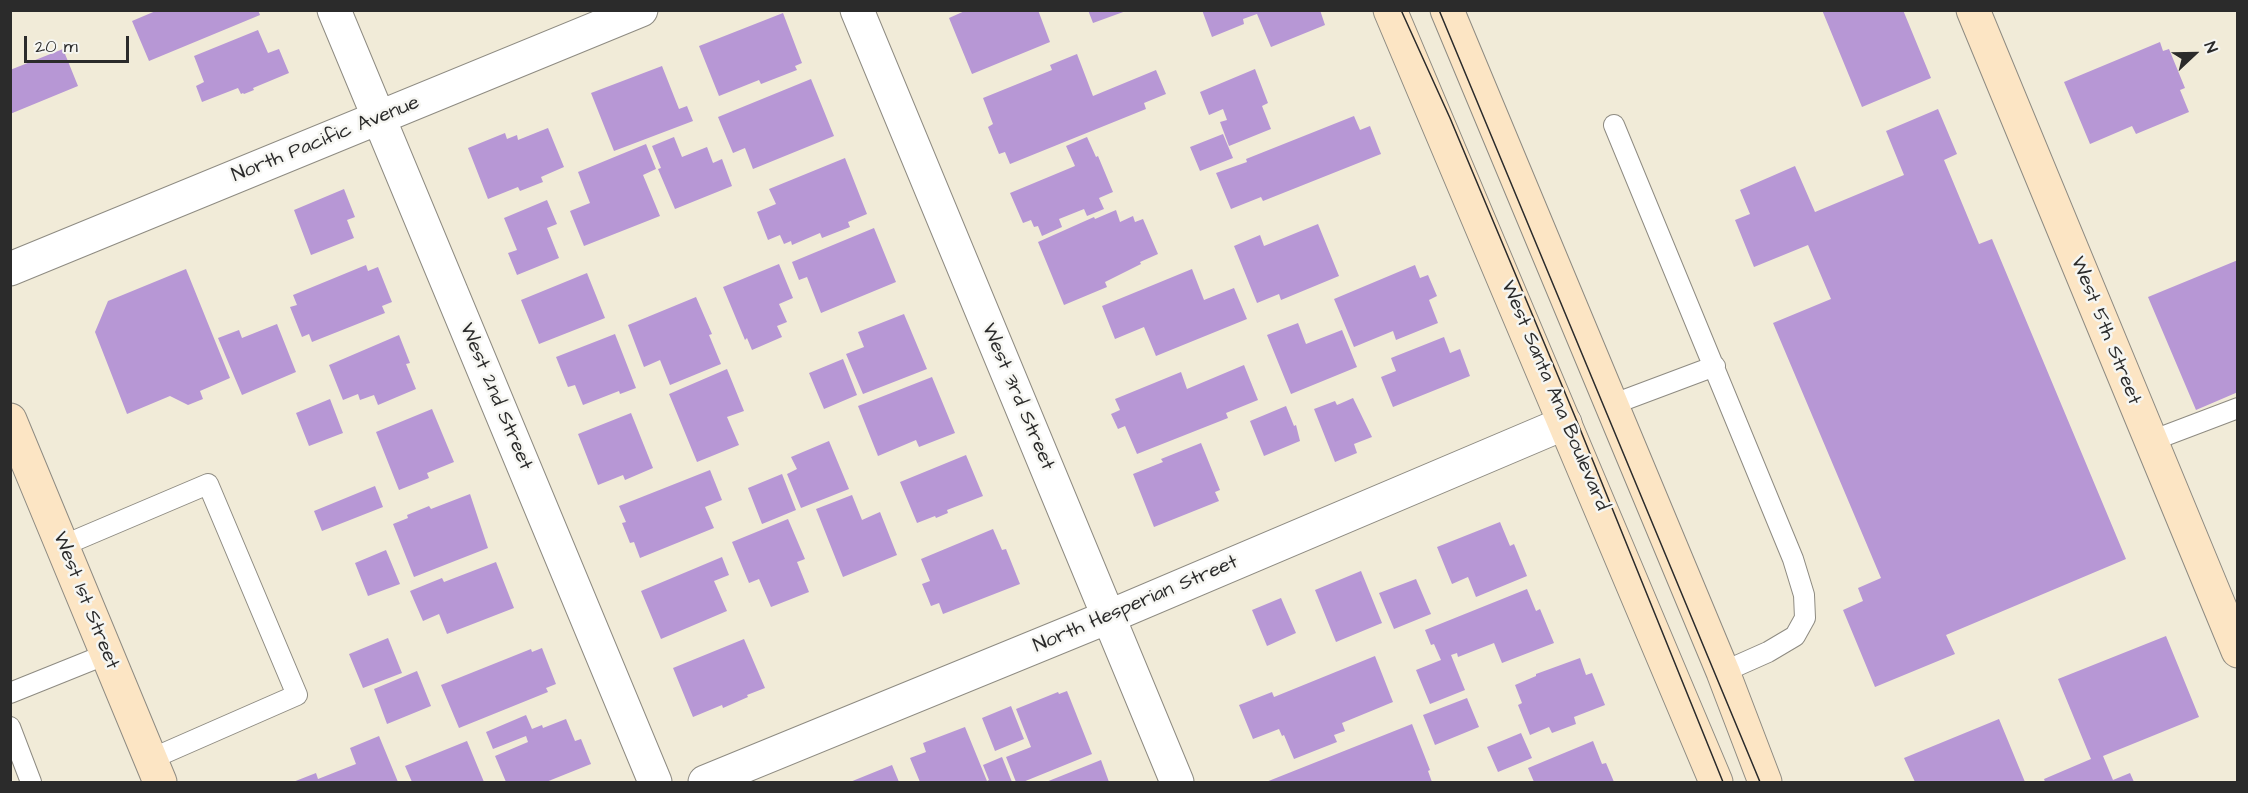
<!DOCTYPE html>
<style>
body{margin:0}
#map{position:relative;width:2248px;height:793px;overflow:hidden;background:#f1ebd8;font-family:"Architects Daughter",sans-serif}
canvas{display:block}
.frame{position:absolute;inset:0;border:12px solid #2b2b2b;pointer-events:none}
.north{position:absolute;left:2164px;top:24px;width:60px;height:60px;-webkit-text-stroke:4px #f6f6f2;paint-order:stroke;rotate:68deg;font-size:16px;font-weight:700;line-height:24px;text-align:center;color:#2b2b2b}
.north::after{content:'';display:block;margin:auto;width:21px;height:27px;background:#2b2b2b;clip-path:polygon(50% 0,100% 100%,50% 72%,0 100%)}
.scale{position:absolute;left:24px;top:36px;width:105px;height:27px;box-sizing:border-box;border:3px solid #2b2b2b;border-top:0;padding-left:8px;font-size:18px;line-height:21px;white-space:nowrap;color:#2b2b2b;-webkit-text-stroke:4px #f6f6f2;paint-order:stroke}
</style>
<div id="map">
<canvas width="2248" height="793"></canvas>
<div class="frame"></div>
<div class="north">N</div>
<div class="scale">20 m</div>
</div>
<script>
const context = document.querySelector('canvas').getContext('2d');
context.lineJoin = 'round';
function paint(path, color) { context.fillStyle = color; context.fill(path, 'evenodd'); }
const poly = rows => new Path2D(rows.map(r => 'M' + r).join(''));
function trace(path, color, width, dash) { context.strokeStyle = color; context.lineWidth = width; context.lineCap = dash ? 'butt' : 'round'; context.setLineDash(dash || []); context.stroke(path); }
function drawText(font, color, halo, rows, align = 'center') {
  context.font = font + ' "Architects Daughter",sans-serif'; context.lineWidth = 5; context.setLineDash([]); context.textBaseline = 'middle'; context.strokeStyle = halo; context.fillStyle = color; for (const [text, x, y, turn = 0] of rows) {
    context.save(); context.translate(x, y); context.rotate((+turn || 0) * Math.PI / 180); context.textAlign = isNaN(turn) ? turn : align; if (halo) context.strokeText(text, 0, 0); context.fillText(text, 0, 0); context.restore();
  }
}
paint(poly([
 [158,10,258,10,260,15,149,61,132,21],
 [967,10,1038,10,1050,42,972,74,949,18],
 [1088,10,1126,10,1126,11,1093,23],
 [1202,10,1320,10,1325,25,1271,47,1257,14,1243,19,1244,24,1212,37],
 [1822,10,1903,10,1931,78,1862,107],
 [783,13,802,63,795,66,797,70,761,84,759,80,719,96,699,46],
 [258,30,268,53,279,49,289,73,253,88,254,90,244,94,243,93,241,94,238,88,202,102,196,86,204,82,194,56],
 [2160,42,2163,51,2169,49,2185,88,2180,90,2189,112,2136,134,2132,126,2090,144,2064,82],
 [63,49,78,86,10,114,10,70],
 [1077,54,1093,96,1156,70,1166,94,1144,103,1146,109,1010,164,1005,152,999,154,988,127,993,124,983,98,1052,70,1050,65],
 [662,66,679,109,687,106,693,121,614,151,591,93],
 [1255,69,1268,103,1262,106,1271,129,1229,146,1220,122,1227,120,1223,109,1209,115,1200,92],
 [811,79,834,136,753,169,745,148,733,153,718,117],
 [1938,109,1957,154,1944,160,1979,244,1992,239,2126,559,1946,635,1955,654,1875,687,1843,610,1863,601,1858,588,1881,578,1773,323,1831,299,1808,245,1754,267,1735,220,1750,214,1740,190,1795,166,1815,212,1904,175,1886,131],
 [1354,116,1360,130,1370,126,1381,154,1263,201,1261,197,1231,209,1216,173,1247,162,1246,159],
 [548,128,564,167,541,177,543,182,520,191,518,187,488,199,468,148,505,133,507,139,517,135,518,140],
 [1223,134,1233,158,1200,171,1190,147],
 [674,137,682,157,707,147,713,163,722,159,732,186,675,209,658,169,661,168,652,146],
 [1087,137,1096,157,1098,156,1113,192,1099,198,1104,209,1087,216,1084,209,1059,219,1062,227,1042,236,1038,226,1034,227,1031,220,1023,223,1010,193,1075,166,1066,146],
 [646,144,656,169,643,175,660,216,584,246,570,211,590,203,578,172],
 [845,158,867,214,848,222,850,227,822,238,820,233,792,245,791,241,784,244,780,235,768,240,757,212,776,204,769,189],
 [344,189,355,217,347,220,354,238,311,255,294,210],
 [547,200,557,224,547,228,559,258,517,275,508,253,517,250,504,218],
 [1116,210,1120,222,1133,216,1135,222,1143,219,1158,254,1140,262,1141,264,1105,282,1107,287,1064,305,1038,242,1094,217,1095,219],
 [1318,224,1339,276,1281,300,1279,294,1257,303,1234,246,1260,235,1264,246],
 [874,228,896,282,821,313,807,277,799,280,792,262],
 [2238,260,2238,392,2196,410,2148,297],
 [779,264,793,298,779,304,787,322,777,326,782,337,752,350,747,338,745,340,723,287],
 [366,265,368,271,378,267,392,302,382,306,385,313,312,342,309,334,302,337,290,307,297,305,293,295],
 [1415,265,1420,278,1428,275,1437,296,1429,300,1438,323,1396,340,1393,331,1354,347,1334,299],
 [186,269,230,378,200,391,203,399,188,405,170,396,127,414,95,332,108,301],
 [1192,269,1204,300,1234,288,1247,319,1156,356,1144,327,1115,339,1102,306],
 [587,273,605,318,539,344,521,300],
 [696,297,712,334,709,335,721,364,670,385,660,360,644,367,628,325],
 [904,314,927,369,863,394,846,354,864,347,858,332],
 [1298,323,1306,344,1342,330,1357,367,1291,394,1267,335],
 [277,324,296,372,242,395,218,338,239,330,242,338],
 [615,334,636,388,620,394,619,391,583,405,575,385,568,387,556,357],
 [399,335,410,363,406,364,416,389,378,405,374,395,360,400,358,394,343,400,329,365],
 [1444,337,1450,353,1460,349,1470,376,1393,407,1381,377,1396,371,1391,358],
 [843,359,857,395,824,409,809,373],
 [1244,365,1258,400,1226,413,1228,418,1137,454,1125,426,1118,429,1111,414,1120,410,1115,399,1181,372,1187,389],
 [727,369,744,411,727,417,739,445,697,462,669,394],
 [932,377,955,433,919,447,916,440,878,456,858,406],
 [1353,398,1372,437,1354,444,1357,453,1335,462,1314,409,1335,401,1337,405],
 [330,399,343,433,309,446,296,413],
 [1286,406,1294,426,1296,425,1300,441,1264,456,1250,421],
 [432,409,454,462,427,473,429,478,399,490,376,432],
 [631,413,653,468,625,480,623,475,598,485,578,434],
 [829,441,849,489,801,508,787,474,797,469,791,457],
 [1201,443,1220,490,1215,492,1219,501,1154,527,1133,474,1163,462,1161,459],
 [966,455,983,496,947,510,948,513,936,518,935,516,917,523,900,482],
 [710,470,722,500,705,507,714,528,640,558,634,542,630,543,622,523,626,522,619,506],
 [782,474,796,510,762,524,748,488],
 [375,486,383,507,322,531,314,511],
 [470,494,488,548,414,577,393,524,408,518,407,515,429,506,431,509],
 [852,495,862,520,880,512,897,555,843,577,816,509],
 [788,519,805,559,797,562,809,592,771,607,759,579,749,583,732,542],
 [1500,522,1510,546,1514,544,1527,576,1476,597,1468,577,1452,584,1437,547],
 [993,529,1002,550,1006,549,1020,584,943,614,939,603,931,606,922,584,930,581,921,559],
 [386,550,400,584,368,596,355,563],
 [722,557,729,575,714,581,727,611,661,639,641,591],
 [496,562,514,608,447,634,439,614,423,621,410,591,442,578,444,582],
 [1361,571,1382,623,1336,642,1315,590],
 [1416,579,1431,614,1394,629,1379,593],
 [1527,589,1536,611,1540,609,1554,643,1502,663,1494,643,1458,657,1457,653,1451,655,1465,690,1430,704,1416,670,1441,660,1434,644,1431,645,1425,630],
 [1281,598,1296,633,1267,646,1252,610],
 [2166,636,2199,717,2103,756,2113,780,2130,773,2134,782,2045,782,2044,779,2091,759,2058,679],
 [388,638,402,673,363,688,349,654],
 [744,639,765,688,747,695,748,697,723,708,722,705,693,717,673,668],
 [542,648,556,684,546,688,548,692,459,728,441,685,531,649,532,652],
 [1375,656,1393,702,1342,723,1345,731,1334,735,1337,742,1294,759,1284,735,1282,736,1279,729,1253,739,1239,705,1272,692,1274,697],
 [1580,658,1586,675,1592,673,1605,705,1574,717,1576,724,1552,733,1549,727,1530,735,1518,705,1522,703,1515,685,1536,676,1536,674],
 [417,671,431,706,387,724,374,689],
 [1067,691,1092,754,1023,782,1016,782,1006,757,1031,747,1016,709,1058,692,1059,694],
 [1467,698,1479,727,1435,745,1423,715],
 [1011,706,1024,739,995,751,982,718],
 [526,715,532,729,542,725,543,728,566,719,575,741,581,739,591,764,546,782,506,782,495,756,528,742,526,736,493,749,486,732],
 [1999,719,2025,782,1915,782,1904,758],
 [1412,724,1430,770,1428,771,1432,782,1266,782],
 [965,727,987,781,989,780,983,765,1002,757,1012,782,920,782,910,758,926,752,923,743],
 [1521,733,1532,758,1498,772,1487,747],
 [379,736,398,782,293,782,316,773,318,779,356,764,350,748],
 [467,741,484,782,412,782,405,766],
 [1593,741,1602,764,1606,763,1614,782,1534,782,1528,768],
 [1101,760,1109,782,1046,782],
 [892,765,899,782,850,782]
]), '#b797d5');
const lane = poly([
 [1614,125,1793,559,1804,595,1805,618,1795,636,1768,652,1723,672],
 [1611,405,1715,366],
 [2151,441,2238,408],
 [62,546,208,484,297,695,151,759],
 [10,693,107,654],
 [10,727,31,782]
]);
const street = poly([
 [334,10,655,782],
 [857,10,1177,782],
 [10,269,641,10],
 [705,782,1108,617,1565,423]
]);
const secondary = poly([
 [1390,10,1716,782],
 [1447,10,1723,672,1765,782],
 [1973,10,2238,651],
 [10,420,160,782]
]);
trace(lane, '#8e8b82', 22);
trace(street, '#8e8b82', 35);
trace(secondary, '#8e8b82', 35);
trace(lane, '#fff', 20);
trace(street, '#fff', 33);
trace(secondary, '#fce5c4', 33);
trace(poly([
 [1401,10,1450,118,1576,419,1723,782],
 [1439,10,1760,782]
]), '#2b2b2b', 1.5);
drawText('20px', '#2b2b2b', '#f6f6f2', [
 ["North Pacific Avenue",326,140,-22],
 ["West 5th Street",2105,331,68],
 ["West Santa Ana Boulevard",1554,396,67],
 ["West 2nd Street",495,397,67],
 ["West 3rd Street",1017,397,67],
 ["West 1st Street",85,601,68],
 ["North Hesperian Street",1136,605,-23]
]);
</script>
